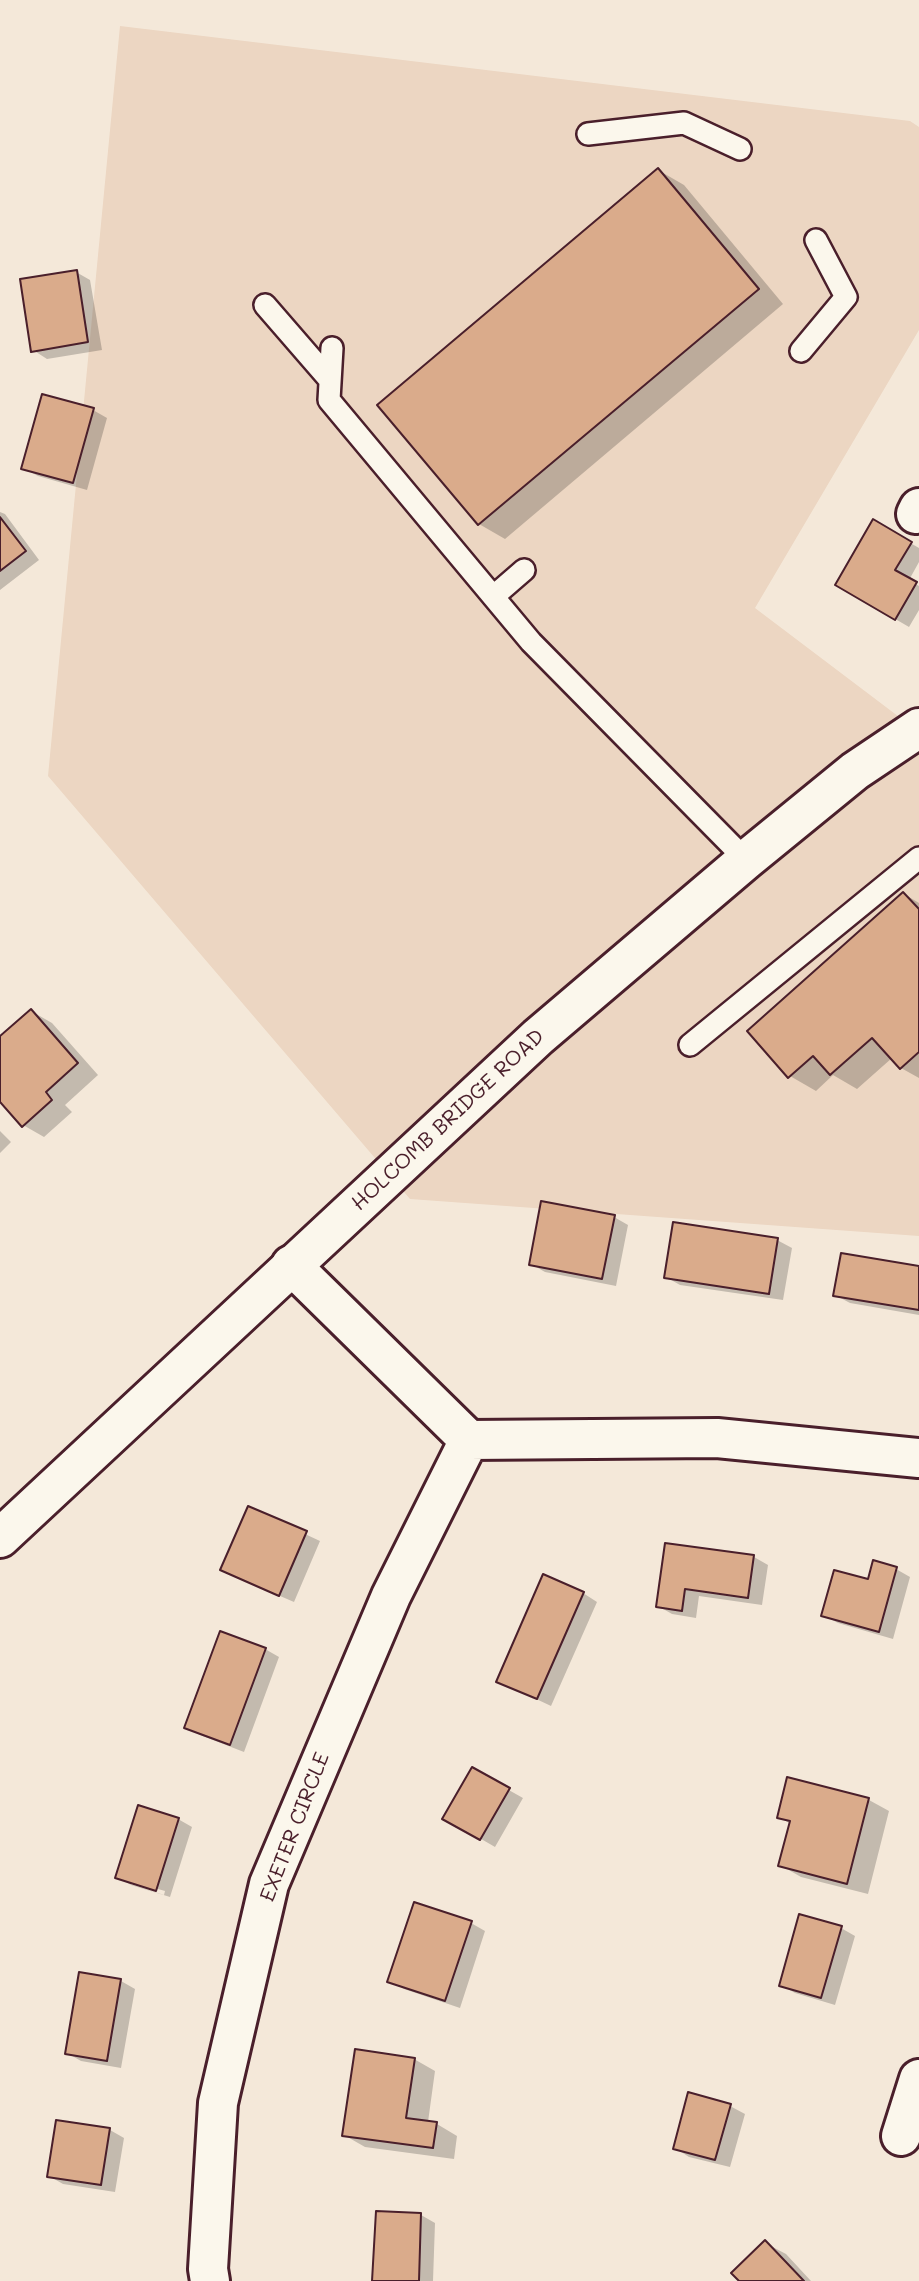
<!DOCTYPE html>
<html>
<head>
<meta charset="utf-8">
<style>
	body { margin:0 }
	canvas { display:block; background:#f4e8d9 }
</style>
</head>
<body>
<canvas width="919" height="2281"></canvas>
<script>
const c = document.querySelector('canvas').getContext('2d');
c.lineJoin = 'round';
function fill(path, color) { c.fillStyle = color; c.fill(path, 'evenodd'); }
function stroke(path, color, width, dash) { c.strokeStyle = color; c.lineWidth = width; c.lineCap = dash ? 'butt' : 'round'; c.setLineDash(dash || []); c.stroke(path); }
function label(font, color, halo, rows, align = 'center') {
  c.font = font + ' Mali,sans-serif'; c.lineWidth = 7; c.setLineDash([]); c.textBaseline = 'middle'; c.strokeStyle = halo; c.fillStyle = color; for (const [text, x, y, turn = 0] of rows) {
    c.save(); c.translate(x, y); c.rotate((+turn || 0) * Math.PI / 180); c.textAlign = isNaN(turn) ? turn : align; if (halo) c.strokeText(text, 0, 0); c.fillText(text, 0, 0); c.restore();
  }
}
fill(new Path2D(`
	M120,26l790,95 9,6v203l-164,278 164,124v504l-509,-37 -362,-423z`), '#ecd6c2');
fill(new Path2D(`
	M658,170l26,15 99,119 -278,235 -26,-15 -99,-119z
	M76,272l14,8 12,70 -55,9 -14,-9z
	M93,410l14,8 -20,72 -49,-14 -15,-8z
	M0,512l5,2 34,46 -39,30z
	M874,522l45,26v14l-10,18 10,6v24l-10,17 -72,-42z
	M904,894l15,9v175l-18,-10 -9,-10 -35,31 -24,-14 -17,16 -26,-15z
	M31,1011l21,12 46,52 -33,30 7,7 -28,25 -21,-12 -23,-25v-61z
	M0,1131l11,11 -11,11z
	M614,1217l14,8 -12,61 -71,-14 -14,-8z
	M777,1240l15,8 -9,52 -103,-15 -14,-8z
	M919,1268v47l-69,-12 -15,-8z
	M249,1508l71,33 -26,61 -58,-25z
	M667,1545l87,12 14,8 -6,40 -63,-9 -3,22 -24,-4 -14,-8z
	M896,1569l14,8 -17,62 -55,-16 -15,-8z
	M583,1593l14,9 -46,104 -53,-25z
	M265,1649l14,8 -35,95 -44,-17 -14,-8z
	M473,1770l50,28 -28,49 -50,-29z
	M789,1779l80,21 20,11 -21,83 -67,-17 -21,-12 11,-41 -12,-7z
	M178,1819l14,8 -22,70 -39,-12 -14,-8zM130,1881l35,10 -1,4 -34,-11z
	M471,1923l14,8 -25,77 -56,-19 -14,-8z
	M841,1928l14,8 -20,69 -40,-12 -14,-8z
	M81,1974l40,7 14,8 -14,79 -40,-7 -14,-8z
	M414,2059l21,12 -7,51 9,2 20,12 -3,23 -89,-12 -21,-12z
	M730,2106l15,8 -15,53 -41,-10 -14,-9z
	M57,2122l53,8 14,8 -9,54 -52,-8 -14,-8z
	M377,2213l44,2 14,8 -2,58h-59z
	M765,2243l21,11 25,27h-70z`), '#0003');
const building = new Path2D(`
	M658,168l101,121 -281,236 -101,-120z
	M77,270l11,72 -57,10 -11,-73z
	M42,394l52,14 -21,75 -52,-14z
	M0,517l26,34 -26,20z
	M873,519l39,23 -17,28 22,12 -22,38 -60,-35z
	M903,892l16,17v143l-19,17 -28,-31 -42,37 -17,-19 -25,22 -41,-47z
	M31,1009l47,54 -32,29 6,8 -30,27 -22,-25v-66z
	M541,1201l74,14 -13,64 -73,-14z
	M673,1222l105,16 -9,56 -105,-16z
	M841,1253l78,13v44l-86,-14z
	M248,1506l59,25 -28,65 -59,-26z
	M665,1543l89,12 -6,43 -63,-9 -3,22 -26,-4z
	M873,1560l24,7 -18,65 -58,-16 13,-46 34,9z
	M543,1574l41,18 -47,107 -41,-17z
	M220,1631l46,17 -36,97 -46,-17z
	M472,1767l38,21 -30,52 -38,-21z
	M787,1777l82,21 -22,86 -69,-18 12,-45 -13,-3z
	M138,1805l41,13 -23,73 -41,-13z
	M414,1902l58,19 -27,80 -58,-19z
	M799,1914l43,12 -21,72 -42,-12z
	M79,1972l42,7 -14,82 -42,-7z
	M355,2049l60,9 -9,60 31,4 -4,26 -91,-12z
	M688,2092l43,12 -16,56 -42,-11z
	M56,2120l54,8 -9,57 -54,-8z
	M376,2211l45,2 -2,68h-47z
	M765,2240l39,41h-65l-8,-8z`);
fill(building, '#daab8b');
stroke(building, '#4a1f2b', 2);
const service = new Path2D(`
	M588,134l96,-11 56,26
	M265,305l65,75
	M332,348l-3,52 202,242 215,218
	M801,351l45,-54 -30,-57
	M494,596l30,-26
	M690,1045l229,-187`);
const minor = new Path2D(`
	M916,514l3,-6
	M291,1265l178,175 248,-2 202,20
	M901,2136l18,-57
	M210,2281l-2,-12 10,-166 51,-219 122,-288 78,-156`);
const tertiary = new Path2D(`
	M0,1538l538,-501 208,-177 109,-89 64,-43`);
stroke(service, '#4a1f2b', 26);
stroke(minor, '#4a1f2b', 44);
stroke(tertiary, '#4a1f2b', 44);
stroke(service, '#fbf7ec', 21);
stroke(minor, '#fbf7ec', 38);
stroke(tertiary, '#fbf7ec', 38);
label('21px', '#4a1f2b', '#fbf7ec', [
	["HOLCOMB BRIDGE ROAD",448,1120,-43],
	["EXETER CIRCLE",295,1827,-69]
]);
</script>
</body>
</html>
